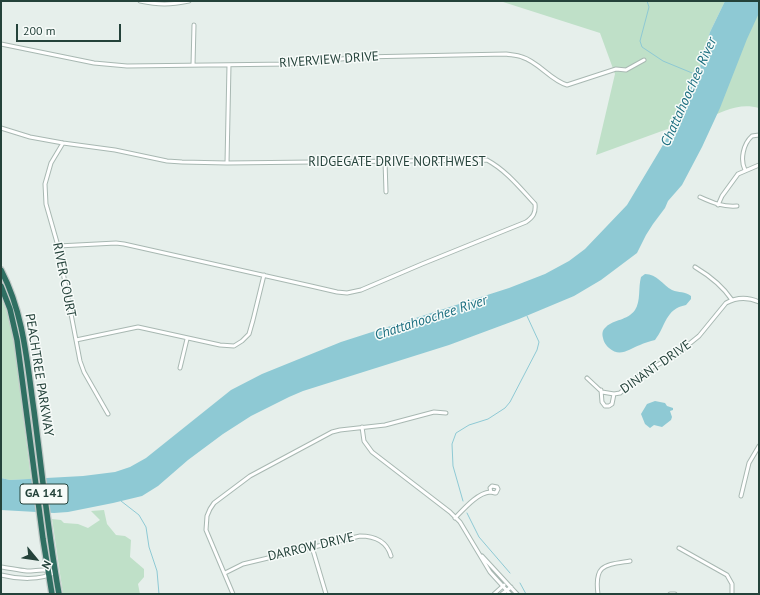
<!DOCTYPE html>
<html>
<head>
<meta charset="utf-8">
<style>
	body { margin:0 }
	#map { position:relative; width:760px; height:595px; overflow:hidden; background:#e6efeb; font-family:"PT Sans",sans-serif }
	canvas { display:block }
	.frame { position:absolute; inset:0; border:2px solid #24423a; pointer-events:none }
	.north { position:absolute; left:16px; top:539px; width:40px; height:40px; -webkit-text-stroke:3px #f7fbf9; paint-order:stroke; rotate:119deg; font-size:11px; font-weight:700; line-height:16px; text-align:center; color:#24423a }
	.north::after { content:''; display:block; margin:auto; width:14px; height:18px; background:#24423a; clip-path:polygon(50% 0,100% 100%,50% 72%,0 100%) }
	.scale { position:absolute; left:16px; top:24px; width:105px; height:18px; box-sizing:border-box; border:2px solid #24423a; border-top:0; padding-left:5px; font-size:12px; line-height:14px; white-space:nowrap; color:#24423a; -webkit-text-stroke:3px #f7fbf9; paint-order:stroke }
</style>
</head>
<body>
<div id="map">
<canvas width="760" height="595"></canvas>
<div class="frame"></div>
<div class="north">N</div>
<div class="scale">200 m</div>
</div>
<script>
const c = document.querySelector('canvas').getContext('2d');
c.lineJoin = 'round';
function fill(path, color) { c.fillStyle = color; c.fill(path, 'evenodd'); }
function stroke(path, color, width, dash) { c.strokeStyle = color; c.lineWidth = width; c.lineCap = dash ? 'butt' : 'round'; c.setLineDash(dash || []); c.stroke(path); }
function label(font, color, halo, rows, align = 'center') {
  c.font = font + ' "PT Sans",sans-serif'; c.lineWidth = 3; c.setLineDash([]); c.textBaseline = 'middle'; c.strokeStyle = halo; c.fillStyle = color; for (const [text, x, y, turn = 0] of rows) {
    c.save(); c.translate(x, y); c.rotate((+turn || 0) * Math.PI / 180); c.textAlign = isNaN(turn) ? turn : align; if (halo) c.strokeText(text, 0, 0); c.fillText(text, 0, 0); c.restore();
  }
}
fill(new Path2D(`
	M500,1h225l-15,31 -10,35 -27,60 -77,28 19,-81 -15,-41z
	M759,1v107c-20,-6 -36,4 -54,11z
	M1,296l11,30 19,153 -21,1 -9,-2z
	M104,510l3,14 9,11 9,1 6,4 -1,17 14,12v8l-6,7 2,10h-77l-11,-75 9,1 3,3 14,1 10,4 12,-8 -9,-9z`), '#bfe0c8');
fill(new Path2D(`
	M725,1h34v12l-12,26 -27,69 -18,39 -20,38 -14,16 -3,7 -12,16 -7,11 -9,18 -36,27 -27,16 -55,23 -70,26 -146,46 -14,6 -38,19 -28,18 -35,26 -30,26 -16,10 -29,7 -45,9 -14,1 -53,-3v-32l9,2 73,-4 32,-4 15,-5 16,-9 85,-68 31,-16 79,-32 168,-54 36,-14 24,-13 16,-12 42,-44 33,-55 13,-23 27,-60 10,-35z
	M645,274c12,0 18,11 27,16 7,3 13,1 19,6v3l-5,6c-21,4 -20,21 -31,35 -5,1 -11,3 -15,5 -11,4 -20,13 -31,3 -3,-3 -5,-5 -6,-10 -1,-4 -1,-8 3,-11 8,-8 21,-6 29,-17 6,-9 3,-22 6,-33z
	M655,401l10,2 2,3 6,2v2l-3,1 2,6 -1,3 -9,7 -8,-2 -4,3 -5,-4 -4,-10 6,-10z`), '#8ec9d4');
stroke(new Path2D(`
	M647,1l2,6 -9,34 2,6 21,14 34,14
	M121,501l18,14 7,12 3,20 8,24 2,23
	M463,501l-10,-35 -1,-22 4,-11 13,-8 19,-6 17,-11 5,-6 27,-52 2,-8 -12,-26
	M467,513l12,24 31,36
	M520,583l6,11`), '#8ec9d4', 1);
const street = new Path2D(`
	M140,1c19,4 30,4 49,0
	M1,44l93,19 33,3 162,-2 73,-7 144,-3c5,1 11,1 16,3 17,5 28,23 45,28l49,-16 10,1 18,-10
	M193,65l1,-40
	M1,128l29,9 33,6 52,7 52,11 15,1 45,1 260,-3c20,11 33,28 48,44 1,9 -2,13 -9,18l-104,42 -61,26 -14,3 -10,-1 -26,-6 -187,-42 -8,-1 -58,3
	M63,143l-12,20 -6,21 1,20 12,42 22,115 4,11 24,42
	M385,161l1,31
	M227,163l2,-98
	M745,170c-5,-10 -2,-26 7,-34l7,-1
	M700,197c13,6 23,10 37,9
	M718,205l4,-9 16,-22 21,-9
	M695,267c15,9 27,18 37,33
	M76,340l62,-13 82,18 14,1 8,-5 7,-7 4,-14 11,-45
	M180,368l7,-29
	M587,378l15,14 12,2 6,-1 25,-22 28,-14 26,-21 27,-33c11,-6 22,-6 33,-1
	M601,390l1,12 3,4h4l3,-2 2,-10
	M362,427l2,14 8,11 78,60 10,10 30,50 20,22
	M741,496l8,-33 10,-17
	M455,518c8,-8 22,-25 35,-26 2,0 4,1 6,1l2,-4 -1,-2 -5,-1 -2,2 1,4
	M312,547l14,47
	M679,548l48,27 5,9v10
	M482,556l35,38
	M1,567c8,1 17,3 26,4 10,0 19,-3 28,1
	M225,573l18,-9 117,-28c15,0 27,6 31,20
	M1,575c16,4 40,6 54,-3
	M233,594l-27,-64 1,-14 3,-7 4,-6 36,-27 82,-44 8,-2 45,-5 49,-13 12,1
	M494,594l10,-9
	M502,594l9,-7
	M598,594c-4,-30 7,-29 32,-33
	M670,594h5`);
const highway = new Path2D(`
	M1,270c23,44 26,93 33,141 8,61 14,122 25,183
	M1,286l9,23 7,31 26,199 9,55`);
stroke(street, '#a8b8b2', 5);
stroke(highway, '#c2cac8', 8);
stroke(street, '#fff', 3);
stroke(highway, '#2f6f62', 5.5);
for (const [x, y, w] of [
	[44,494,48]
]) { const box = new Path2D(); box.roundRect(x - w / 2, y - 10, w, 20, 3); c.fillStyle = '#f7fbf9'; c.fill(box); stroke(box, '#24423a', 1); }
label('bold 12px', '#24423a', null, [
	["GA 141",44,494]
]);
label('13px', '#24423a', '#f7fbf9', [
	["RIVERVIEW DRIVE",329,60,-4],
	["RIDGEGATE DRIVE NORTHWEST",397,162],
	["RIVER COURT",64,280,79],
	["DINANT DRIVE",656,367,-35],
	["PEACHTREE PARKWAY",39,375,81],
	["DARROW DRIVE",311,547,-13]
]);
label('italic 14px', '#1c6f80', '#f7fbf9', [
	["Chattahoochee River",689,92,-66],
	["Chattahoochee River",431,318,-18]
]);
</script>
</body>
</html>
